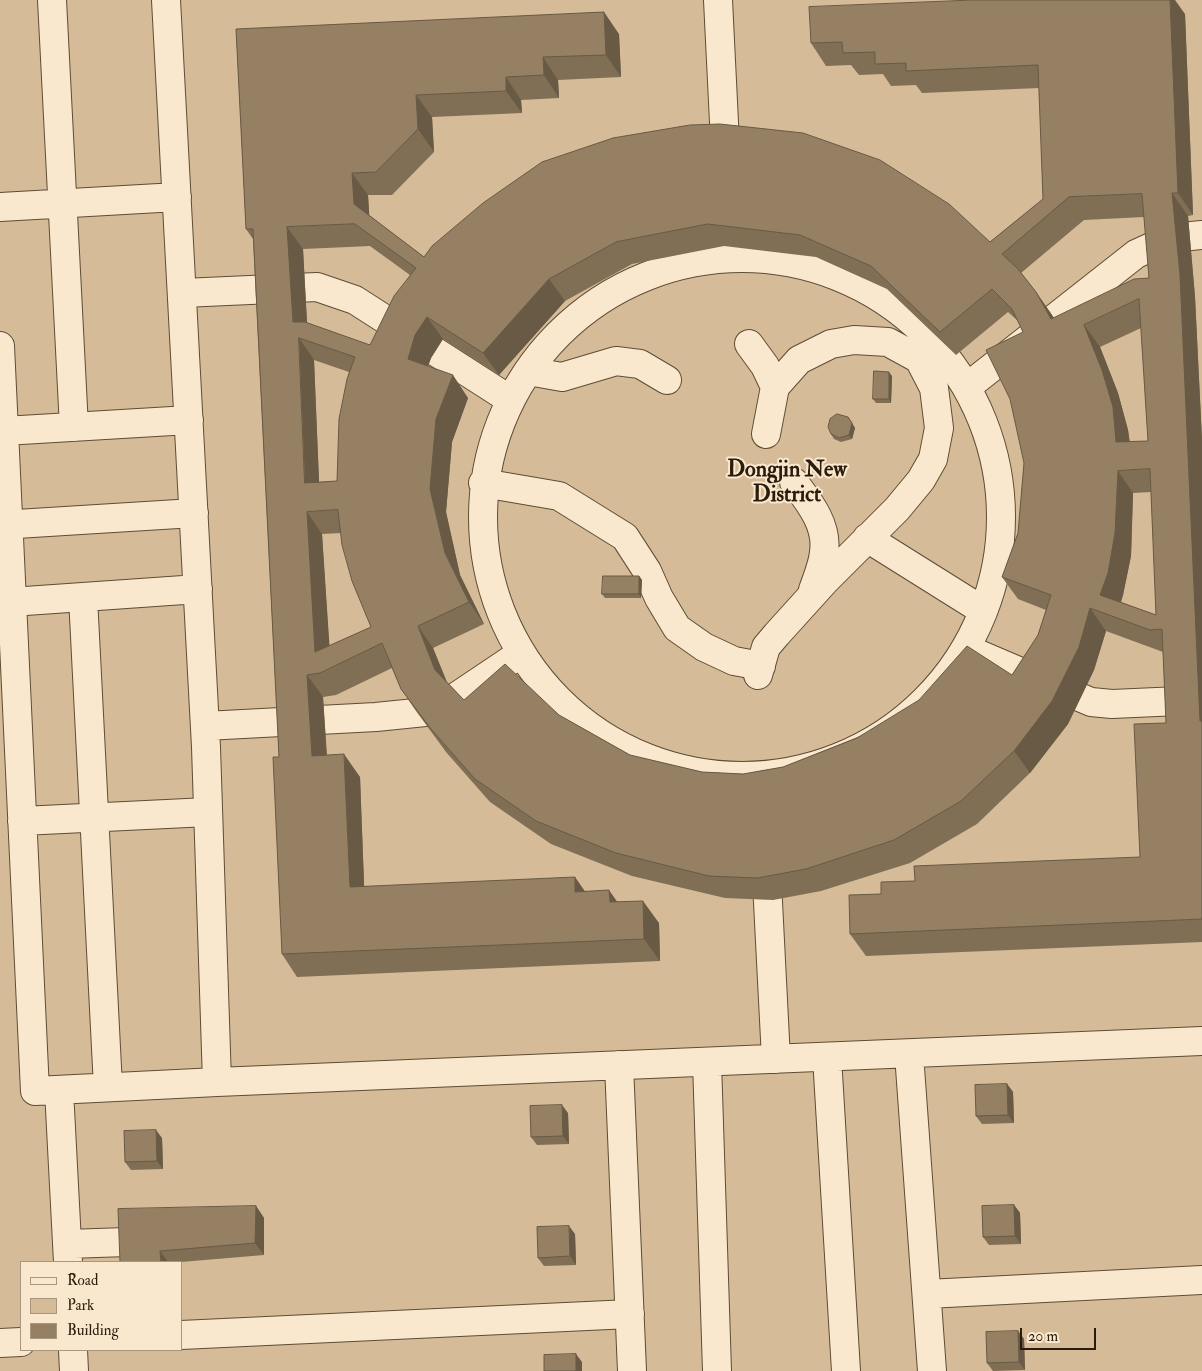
<!DOCTYPE html>
<html>
<head>
<meta charset="utf-8">
<style>
	body { margin:0 }
	#map { position:relative; width:1202px; height:1371px; overflow:hidden; background:#f8dcb4; font-family:"IM FELL Double Pica",serif }
	canvas { display:block }
	.legend { position:absolute; left:20px; top:1261px; width:162px; height:90px; box-sizing:border-box; background:#fae8ce; border:1px solid #a79680; margin:0; padding:6px 9px; list-style:none; font-size:15px; color:#2a1c0b }
	.legend li { display:flex; align-items:center; gap:10px; height:25px }
	.legend b { width:25px; border:1px solid #a79680 }
	.scale { position:absolute; left:1020px; top:1328px; width:76px; height:22px; box-sizing:border-box; border:2px solid #2a1c0b; border-top:0; padding-left:6px; font-size:15px; line-height:18px; white-space:nowrap; color:#2a1c0b; -webkit-text-stroke:4px #fae8ce; paint-order:stroke }
</style>
</head>
<body>
<div id="map">
<canvas width="1202" height="1371"></canvas>
<ul class="legend">
<li><b style="height:6px;background:#fae8ce"></b>Road</li>
<li><b style="height:14px;background:#d5bb97"></b>Park</li>
<li><b style="height:14px;background:#958063"></b>Building</li>
</ul>
<div class="scale">20 m</div>
</div>
<script>
const c = document.querySelector('canvas').getContext('2d');
c.lineJoin = 'round';
function fill(path, color) { c.fillStyle = color; c.fill(path, 'evenodd'); }
function stroke(path, color, width, dash) { c.strokeStyle = color; c.lineWidth = width; c.lineCap = dash ? 'butt' : 'round'; c.setLineDash(dash || []); c.stroke(path); }
function label(font, color, halo, rows, align = 'center') {
  c.font = font + ' "IM FELL Double Pica",serif'; c.lineWidth = 4; c.setLineDash([]); c.textBaseline = 'middle'; c.strokeStyle = halo; c.fillStyle = color; for (const [text, x, y, turn = 0] of rows) {
    c.save(); c.translate(x, y); c.rotate((+turn || 0) * Math.PI / 180); c.textAlign = isNaN(turn) ? turn : align; if (halo) c.strokeText(text, 0, 0); c.fillText(text, 0, 0); c.restore();
  }
}
fill(new Path2D(`
	M0,0h1202v1371h-1202zM21,1262h160v88h-160z`), '#d5bb97');
const minor = new Path2D(`
	M52,0l22,427
	M166,0l40,747 11,335 985,-41
	M718,0l8,163
	M0,207l177,-10
	M483 517a259 259 0 1 1 518 0a259 259 0 1 1-518 0Z
	M183,293l134,-6 38,13 154,99
	M749,344l16,22 10,21
	M0,346l35,745 182,-9
	M528,371l34,6 54,-16 24,3 27,16
	M967,387l169,-133 35,-16 31,-3
	M4,431l185,-11
	M794,482c15,20 34,43 30,70 -1,13 -7,26 -11,38
	M483,483l76,13 66,41 22,34 12,27 18,30 27,19 30,14 27,5
	M0,525l194,-12
	M867,538l115,72
	M11,602l72,-5
	M967,649l124,53 21,2 90,-4
	M758,675l8,-28 11,-13 48,-53 72,-72 24,-29 12,-21 6,-31 -5,-40 -15,-29 -31,-17 -34,-2 -23,4 -32,16 -24,27 -9,47
	M205,726l171,-9 59,-6 85,-57
	M22,821l186,-9
	M766,863l10,196
	M909,1054l23,317
	M827,1057l19,314
	M707,1062l10,309
	M619,1065l13,306
	M108,1087l-25,-490 115,-8
	M59,1090l9,172
	M67,1244l60,-2
	M927,1294l275,-14
	M181,1335l449,-21
	M0,1343l21,-1
	M73,1350l1,21`);
stroke(minor, '#5e4c35', 30);
stroke(minor, '#fae8ce', 28);
fill(new Path2D(`
	M1185,14l8,201 -5,1 7,81 7,143v502l-336,14 -16,-22 31,-40 34,-13 225,-24 26,-134 -3,-71 -57,-21 -12,39 -26,54 -38,49 -53,51 -67,39 -89,28 -48,9 -48,-2 -93,-22 -81,-32 -61,-42 -44,-50 -30,-41 -15,-22 -9,-21 -56,27 -13,2 4,58 33,22 4,109 221,5 32,11 42,21 1,38 -363,16 -15,-23 -3,-197 -26,-518 -7,-10 -10,-200 383,5 2,43 -63,3 1,18 -38,2 1,13 -90,4 2,35 -42,43h-24l1,20 55,42 59,-54 507,39 53,-43 -4,-111 -117,5 -6,-8 -25,1 -8,-12 -24,1 -8,-10 -25,1 -15,-23zM1144,217l5,61 -95,40 -18,-26 -15,-19 63,-53zM370,246l40,29 -40,70 -63,-22 -4,-74zM724,246l92,11 71,32 69,66 52,-43 10,9 5,11 1,131 -6,70 -16,44 16,22 28,11 -8,25 -26,40 -229,92 -40,7 -41,-2 -72,-17 -71,-40 -95,-15 -17,-18 -14,-34 51,-24 -24,-49 -14,-63 6,-70 16,-44 -40,-32 3,-8 12,-19 56,36 66,-74 67,-37zM1141,328l7,113 -18,1 -2,-12 -10,-37 -18,-46zM314,360l35,12 -12,109 -18,1zM1151,492l5,123 -35,-13 2,-7 8,-39 2,-63zM341,533l30,94 -42,19 -7,-112z
	M892,376l-1,27h-15l-3,-4z
	M848,417l7,11 -3,11 -11,3 -7,-3 -3,-5z
	M639,576l3,4 -1,18h-36l-3,-4z
	M1007,1084l6,8 1,31 -32,1 -6,-8z
	M568,1113l1,31 -32,1 -6,-8z
	M162,1138l1,31 -32,1 -6,-8z
	M1014,1205l6,8 1,31 -32,1 -6,-8z
	M256,1206l8,12v37l-83,7h-61z
	M575,1234l1,31 -32,1 -6,-8z
	M1018,1331l6,8 1,31 -32,1 -6,-8z`), '#806e55');
fill(new Path2D(`
	M1170,0h5l10,14 8,201 -15,-22z
	M604,12l15,22 2,43 -15,-22z
	M543,57l15,23 1,18 -15,-23z
	M506,77l15,23 1,13 -16,-22z
	M416,95l16,22 2,35 -16,-23z
	M352,173l16,22 2,31 -16,-22z
	M1172,193l16,23 7,81 7,143v284l-2,-3z
	M287,227l16,22 5,92 -15,-19z
	M549,279l16,22 -66,74 -16,-22z
	M1036,292l16,23 15,26 -16,-22z
	M427,317l16,22 -12,19 -8,23 -15,-22 7,-24z
	M1084,325l16,22 18,46 10,37 4,35 -16,-23z
	M299,338l15,22 6,145 -15,-22z
	M889,372l3,4 -1,27 -2,-4z
	M453,375l15,23 -16,44 -6,70 14,63 24,49 -15,-22 -24,-49 -15,-64 6,-70z
	M852,423l3,5 -3,11 -3,-4z
	M1118,471l15,22 -2,63 -8,39 -7,22 -16,-22z
	M307,512l15,22 9,134 -16,-16z
	M639,576l3,4 -1,18 -2,-4z
	M1090,608l16,23 -12,39 -26,54 -38,49 -16,-22z
	M418,626l15,22 18,45 -16,-23z
	M307,675l16,22 5,81 -16,-22z
	M344,754l16,23 5,132 -15,-22z
	M575,877l16,23 -16,-8z
	M609,890l16,23 -15,-11z
	M643,901l16,22 1,38 -16,-22z
	M1007,1084l6,8 1,31 -6,-8z
	M562,1105l6,8 1,31 -6,-8z
	M156,1130l6,8 1,31 -6,-8z
	M1014,1205l6,8 1,31 -6,-8z
	M256,1206l8,12v37l-9,-12z
	M569,1226l6,8 1,31 -6,-9z
	M160,1251l8,11h-7z
	M1018,1331l6,8 1,31 -6,-8z
	M576,1354l6,8v9h-6z`), '#685a45');
const building = new Path2D(`
	M973,0h197l8,193h-6l8,82 20,446h2v198l-352,15 -1,-39 32,-1v-12l34,-1 -1,-15 226,-9 -6,-133 32,-1 -4,-94 -12,1 -60,-22 -11,39 -27,54 -38,50 -53,50 -67,39 -88,29 -49,9 -48,-2 -93,-23 -80,-32 -61,-42 -44,-50 -30,-40 -19,-46 -62,30 -13,2 5,81 32,-2 6,133 225,-10v15l34,-2 1,12 33,-1 1,38 -362,15 -9,-197h6l-26,-528h-7l-10,-200 368,-17 2,43 -63,2 1,18 -38,2v14l-90,4 2,34 -42,43 -24,1 2,31 70,53 8,-11 51,-43 59,-41 71,-24 77,-13 30,-1 83,9 77,27 69,44 41,38 53,-43 -5,-134 -132,6v-8l-31,1v-12l-32,1 -1,-11 -31,1 -2,-36zM1142,194l7,84 -15,1 -83,40 -15,-27 -18,-23 -16,-15 67,-57zM355,224l61,44 -22,28 -24,49 -65,-23h-12l-6,-95zM708,224l92,11 71,31 69,66 52,-43 20,20 11,23 -37,18 24,49 14,64 -6,70 -16,44 49,18 -13,40 -26,40 -45,-29 -48,54 -62,38 -74,29 -40,7 -41,-2 -72,-17 -71,-40 -54,-51 -41,36 -29,-30 -17,-44 51,-24 -24,-49 -15,-64 6,-70 17,-44 -45,-16 7,-24 12,-18 56,36 66,-74 67,-37zM1139,299l9,142 -32,1 -3,-35 -11,-37 -18,-45zM299,338l56,19 -8,22 -8,40 -2,62 -32,2zM1150,469l6,146 -56,-20 8,-22 7,-40 3,-62zM338,510l4,35 10,36 19,46 -56,25 -8,-140z
	M874,371l15,1v27h-16z
	M837,414l11,3 4,6 -3,12 -10,3 -8,-4 -3,-7 2,-8z
	M603,576h36v18h-37z
	M1007,1084l1,31 -32,1 -1,-31z
	M562,1105l1,31 -32,1 -1,-31z
	M156,1130l1,31 -32,1 -1,-31z
	M1014,1205l1,31 -32,1 -1,-31z
	M256,1206l-1,37 -95,8 1,11h-41l-2,-53z
	M569,1226l1,30 -32,2 -1,-31z
	M1018,1331l1,31 -32,1 -1,-31z
	M576,1354v17h-32v-16z`);
fill(building, '#958063');
stroke(building, '#685a45', 1);
label('bold 22px', '#2a1c0b', '#fae8ce', [
	["Dongjin New",787,471],
	["District",787,496]
]);
</script>
</body>
</html>
